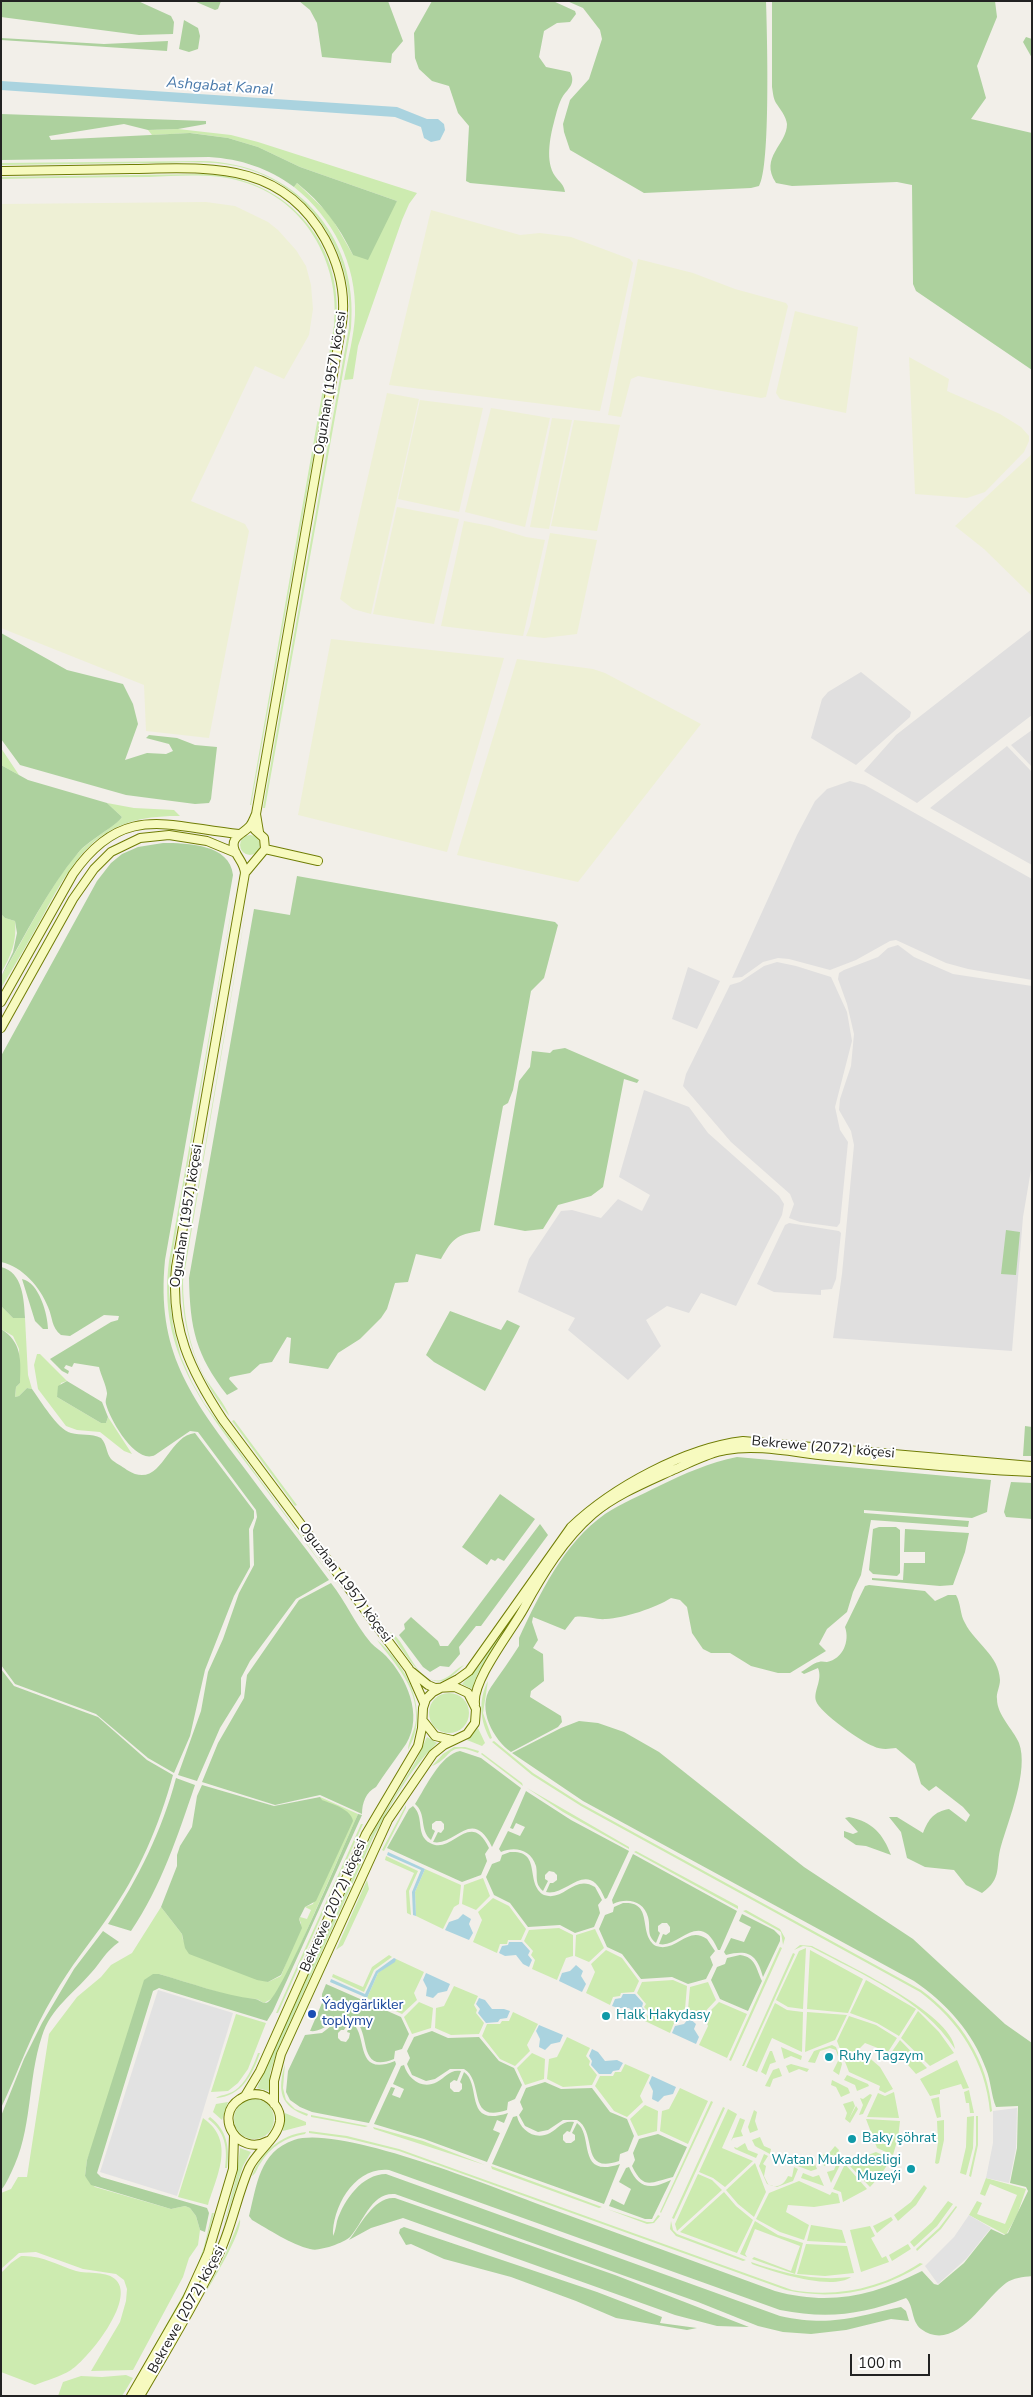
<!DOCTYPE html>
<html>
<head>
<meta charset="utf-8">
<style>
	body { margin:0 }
	#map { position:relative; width:1033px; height:2397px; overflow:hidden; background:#f2efe9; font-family:"Nunito Sans",sans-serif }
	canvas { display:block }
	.frame { position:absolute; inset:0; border:2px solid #222; pointer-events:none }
	.scale { position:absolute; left:850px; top:2354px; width:80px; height:22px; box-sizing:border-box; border:2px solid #222; border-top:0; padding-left:6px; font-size:15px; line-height:18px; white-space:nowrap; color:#222; -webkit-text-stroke:4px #fff; paint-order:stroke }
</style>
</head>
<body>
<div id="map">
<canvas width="1033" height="2397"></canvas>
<div class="frame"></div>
<div class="scale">100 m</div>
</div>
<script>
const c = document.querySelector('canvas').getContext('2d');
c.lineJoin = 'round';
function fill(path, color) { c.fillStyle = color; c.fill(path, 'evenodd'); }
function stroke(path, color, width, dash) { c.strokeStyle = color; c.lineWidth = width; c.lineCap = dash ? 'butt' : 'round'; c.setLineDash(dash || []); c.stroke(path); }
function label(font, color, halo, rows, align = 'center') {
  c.font = font + ' "Nunito Sans",sans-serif'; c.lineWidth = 4; c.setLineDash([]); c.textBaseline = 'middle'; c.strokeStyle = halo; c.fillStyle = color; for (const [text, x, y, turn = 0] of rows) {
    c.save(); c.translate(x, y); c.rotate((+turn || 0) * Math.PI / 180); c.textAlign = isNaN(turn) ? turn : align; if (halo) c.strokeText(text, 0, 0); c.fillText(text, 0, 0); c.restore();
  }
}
fill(new Path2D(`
	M1032,629v86l-115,88 -53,-32 32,-36z
	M861,672l50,40 -1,5 -54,48 -45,-27 11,-39 6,-7z
	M1032,730v37l-21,-22z
	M1007,746l25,26v93l-102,-57z
	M850,781l15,4 167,94v101l-64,-11 -22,-6 -50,-23 -6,1 -34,19 -26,10 -41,-11 -11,-1 -15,4 -21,15 -10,1 65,-143 18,-34 12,-12z
	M898,945l16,12 39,17 79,12v178l-9,53 -11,134 -179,-13 9,-64 12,-129 -3,-14 -12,-21 1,-11 11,-33 3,-32 -7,-30 -9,-25 1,-6 5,-3 34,-13 10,-9z
	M777,962l19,4 35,11 16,35 5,29 -17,66 5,23 8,12 -8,81 -3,4 -37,-5 -11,-4 5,-14 -4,-10 -59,-52 -48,-56 3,-12 44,-89 10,-3 24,-16z
	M688,967l32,14 -23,48 -25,-10z
	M644,1090l45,17 19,26 71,63 5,8 -2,11 -46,91 -35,-13 -12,20 -22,-7 -21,14 15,26 -33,34 -60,-50 7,-12 -57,-26 11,-33 32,-48 11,-1 29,8 17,-19 24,12 8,-16 -31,-18z
	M789,1223l50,8 2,2 -5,46 -4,10 -11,1v5l-47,-3 -17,-8 28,-59z`), '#e0dfdf');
fill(new Path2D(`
	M206,202l29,4 33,16 10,8 18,20 10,16 5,19 2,24 -4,26 -25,44 -29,-13 -64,135 54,23 4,7 -40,207 -63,-7 -2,-46 -143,-57v-424z
	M431,210l89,25 20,-2 31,4 59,22 3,4 -33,148 -211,-26z
	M638,259l55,14 42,16 51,14 2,3 -22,91 -5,1 -123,-22 -7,3 -10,38 -13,-2z
	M795,311l63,16 -12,86 -66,-14 -4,-6z
	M909,357l40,22 -2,12 53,23 21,13 8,9v5l-5,11 -39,40 -18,6 -52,-4z
	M387,393l32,6 -48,215 -18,-5 -13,-10z
	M420,400l63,8 -24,104 -61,-13z
	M491,408l59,10 -25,109 -60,-15z
	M552,418l20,2 -23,109 -19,-2z
	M574,420l46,5 -23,106 -46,-5z
	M1032,454v141h-1l-47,-46 -29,-23z
	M397,507l62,12 -25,105 -61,-10z
	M464,521l26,5 36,11 19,3 -22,96 -82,-10z
	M550,533l47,7 -20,94 -33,4 -18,-2 4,-10z
	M331,639l173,19 -57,194 -149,-37z
	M517,659l76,10 12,4 96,51 -123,158 -121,-27z`), '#eef0d5');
fill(new Path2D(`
	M178,129l53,6 27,7 159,51 -8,11 -7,16 -44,126 -5,33 -9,1c4,-22 10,-44 11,-65 2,-51 -22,-97 -61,-128l3,-4 33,32 23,40 44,-54 -97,-34 -42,-20 -30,-9 -37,-5 -39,2 -4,-5z
	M201,161c92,1 159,74 150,167l-86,480h-2l86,-481c7,-73 -39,-145 -113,-161 -28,-6 -58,-3 -87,-3 -49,1 -99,1 -148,2v-2z
	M202,174c87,2 147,74 133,160l-84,471h-1l84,-479c7,-64 -30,-128 -94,-145 -29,-8 -61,-5 -91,-4 -49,0 -99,1 -148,2v-2z
	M1,748l18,27 -18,-10z
	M107,803l27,5 40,2 6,6c-77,-1 -101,33 -135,96 -14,26 -29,51 -44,76v-11c25,-41 46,-88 77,-124 9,-11 40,-29 44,-36z
	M240 845a10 10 0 1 1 20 0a10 10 0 1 1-20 0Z
	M236,884l-65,378 -2,30 4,34 8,31 11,25 12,21 138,189c-29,-39 -58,-78 -86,-116 -51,-69 -99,-123 -87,-215z
	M250,886l-67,395c0,32 6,65 20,93 5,10 26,35 26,42 -31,-41 -48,-84 -47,-136z
	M1,914l4,4 10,3c2,21 -4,35 -14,52z
	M1,1306l12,12h12l3,57 4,14 -5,-1 -8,8 -4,1 1,-10 4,-4 -1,-34 -6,-13 -12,-7z
	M37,1354h3l27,27 -6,2 -4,14 44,26h5l2,-6 24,37 -8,-3 -24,-19 -23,-2 -11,-4 -28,-37 -4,-24z
	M234,1420l63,85 -2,1 -63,-85z
	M507,1622l2,2 -32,51 -5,14 -10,-5 18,-19z
	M390,1632c16,7 26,54 51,48 10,-3 15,-12 23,-15 -6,6 -14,14 -22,16 -20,5 -42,-35 -52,-49z
	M377,1640c30,26 54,71 31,110 0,-8 7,-20 8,-30 2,-33 -21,-56 -39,-80z
	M488,1681l-5,32 9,25 -2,1c-10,-18 -12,-39 -2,-58z
	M429 1713a20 20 0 1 1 40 0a20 20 0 1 1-40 0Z
	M478,1728l7,15 -3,3 -15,-6z
	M427,1737l10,6c-28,27 -47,63 -65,97l-95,211 -7,22 -1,18 -12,-3 116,-256 43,-71z
	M494,1741l39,32 49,31 339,186c40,29 67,71 71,121l-2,1c-4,-50 -32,-92 -70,-120l-339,-186 -49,-31 -40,-33z
	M454,1747h11l14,4 -1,2c-32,-13 -25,5 -46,13l11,-12z
	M482,1753l40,30 1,3 -42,-32z
	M527,1788l102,59v2l-66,-37z
	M320,1797l38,17 -70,159 -15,25 -9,5 -7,-4 -20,-1 -78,-24 -72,186 -2,16 10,11 76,22 14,-3 5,2 6,8 4,14 -2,15 -9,13 -6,19 -50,93 -42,1 29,-49 6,-21 1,-12 -3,-9 -8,-6 -33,-5 -47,-17 -17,1 -18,16v-76l10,-4 7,-12h9l22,-143 28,-37 24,-20 10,-12 21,-12 29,-46 21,27 1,6 85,42 13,-6 20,-53 -2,-4 1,-2 7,2 4,-9 -6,-3 8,-3 34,-92 -26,-12z
	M406,1805v3l-22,43 -2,-1z
	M361,1824h2l-85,189h-2z
	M636,1851l102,55v3l-104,-57z
	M386,1856l32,15 -9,20 2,24 -4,-2 -1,-22 8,-18 -29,-13z
	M425,1869l36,16 -2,19 -5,3 -11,22 -27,-13 -1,-24z
	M483,1878l7,18 -14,14 -14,-6 2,-19z
	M367,1880l2,9 -26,56 -7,5z
	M493,1898l16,8 17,23 -5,11h-13l-1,4h-7l-3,9 -24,-11 9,-22 -4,-8z
	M746,1910l34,19 5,9 -2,7 -2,-13 -38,-21z
	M559,1928l14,7v21l-7,2 -9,22 -25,-11 3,-9 -4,-5 2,-4 -9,-10 5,-11z
	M595,1929l9,19 -15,14 -14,-6 1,-21z
	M800,1945l12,1c31,17 140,67 143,103 -33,-51 -93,-74 -144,-102l-8,-1 -9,4z
	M780,1947l2,1 -51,113 -2,-1z
	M806,1948l-3,61 -15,-2 -12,-7 23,-49z
	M606,1950l16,8 17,23 -5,11 -13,1 -1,3 -7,1 -3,8 -24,-12 9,-21 -4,-8z
	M810,1950l53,29 -15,34 -41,-4z
	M793,1953l2,1 -51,112h-2z
	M389,1955l3,2 -18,13 -10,22 -32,-15 1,-3 30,13 9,-20z
	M396,1959l28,13 -10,21 3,7 -15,14 -35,-16 11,-25z
	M673,1980l14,6 -2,23 -6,2 -9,22 -25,-12 4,-9 -5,-5 2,-3 -9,-11 5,-11z
	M866,1980l50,29 -17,27 -22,-13 -27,-10z
	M708,1982l8,18 -14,15 -14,-6 2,-22z
	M454,1986l24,10 -4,9 3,5 -1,3 8,10 -5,11 -28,1 -16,-7 1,-20 8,-2z
	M419,2002l14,6 -2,20 -19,6 -8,-17z
	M719,2002l28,12 -20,44 -28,-13 9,-19 -4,-9z
	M775,2003l12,7 16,2 -1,40 -30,-14 -15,34 -11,-5z
	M918,2011l21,21 15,21 -24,13 -29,-28z
	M513,2012l25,12 -11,21 3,6 -15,15 -15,-7 -18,-23 5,-12h13l2,-3h7z
	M807,2012l40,3 -12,25 -30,12z
	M236,2014l30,9 -18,46 -10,14 -10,8 -17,1z
	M849,2016l27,9 21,13 -9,14 -23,-9 -6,6 21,18 13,22 -8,4 -6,-3 1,-4 -31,-14 -12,-31z
	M567,2037l23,11 -4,8 4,5 -1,4 8,10 -5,10 -29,2 -16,-8 2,-20 8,-2z
	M900,2040l27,28 -11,6 -8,-9 -17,-12z
	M832,2045l4,2 6,17 -3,11 -6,-4 6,-12 -3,-9 -6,-2 -10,3 -5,12 -7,-1 6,-11z
	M781,2047l21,9 -1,4 -10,-4 -7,3z
	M770,2051h2l4,11 -6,2 -4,11 -5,-3z
	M258,2053h2c-8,22 -18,43 -44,45 3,-3 12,-3 18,-7 12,-8 19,-24 24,-38z
	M532,2053l13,6 -1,20 -19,6 -8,-17z
	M957,2060l12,28 -6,1 -2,-5 -21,6v4l-10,2 -10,-17z
	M285,2064l-2,24 3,12 9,9 13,5 -1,2c-27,-10 -30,-25 -22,-52z
	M625,2064l25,11 -10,21 3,6 -16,15 -13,-6 -19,-25 5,-10h13l2,-4h6z
	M791,2064l18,5 -2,3 -8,-3 -10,4 -3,-7z
	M779,2068l3,8 -9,3 -3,8 -5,-1 8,-16z
	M847,2075l21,9 1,2 -12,5 -2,-6 -11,-5z
	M832,2080l16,8 2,5 -9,4 -5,-10 -5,-2z
	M680,2088l28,13 -20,43 -28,-13 2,-20 7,-2z
	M969,2090l5,23h-4l-1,-10h-3l-2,-11z
	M894,2092l5,26 -32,-1 11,-24 7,3z
	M870,2094l2,1 -9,19 -4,1 4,-10 -3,-7 3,1z
	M939,2097l2,20 -4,1 -6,-19z
	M234 2119a20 20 0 1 1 40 0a20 20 0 1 1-40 0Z
	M711,2101l2,1 -52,111 -1,-1z
	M853,2101l2,5 -6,13 7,-13 2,3 -8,14 -5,-4 2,-6 -4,-9z
	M228,2102l-6,18 -9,-8 3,-8z
	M645,2105l13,6 -1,20 -19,5 -8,-17z
	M723,2107l2,1 -51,111 -2,-1z
	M728,2109l9,5 -15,34 31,13 -28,26 -12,-9 -14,-6z
	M754,2110l3,2 -2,9 3,9 -8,3 -2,-6z
	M285,2113l21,9v3l-23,6z
	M311,2115l57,11 -3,1 -48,-9 -6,-1z
	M974,2116l-1,32 -7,27 -6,-2 6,-26 1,-30z
	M976,2116h2v29l-7,32 -2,-1 7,-31z
	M210,2117c17,13 20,31 17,51h-2c3,-20 0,-37 -17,-49z
	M203,2118c33,23 14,57 5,87l-30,-8z
	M740,2118l5,2 -4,11 2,5 -10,2 -2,3z
	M866,2119l34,2 -2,17 -5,17 -16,-7z
	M944,2120v20l-5,23 -2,1 -2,-1 3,-21 -1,-21z
	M373,2127l50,14 62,24 -111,-36z
	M309,2131l38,5 52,13 393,141c45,8 90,-2 128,-27l3,1c-42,27 -88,37 -137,26l-387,-139 -53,-13 -37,-5z
	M306,2132l-1,2c-19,3 -35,13 -45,30 -3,4 -4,10 -8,12 9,-24 28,-41 54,-44z
	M760,2137l4,9 7,3 -1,5 -15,-8 -3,-6z
	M745,2143l3,7 10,4 -2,4 -21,-9 -1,-2 3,1z
	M835,2146l4,4 -5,13 -4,1 5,-14 -6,14 -5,2 -4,-10 10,-4z
	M240,2148l11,4 -8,14 -20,62 14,-54z
	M876,2152l15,7 -11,17 -10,11 -23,-24z
	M764,2154l4,2 -5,8 3,2 -2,10 4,8c9,5 16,1 20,-8l4,1 2,-10 4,2 -5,12 -16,6 -10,-3 -8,-18z
	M813,2159l4,10 -6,2 -16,-6 3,-4 5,2z
	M838,2160l3,3 -10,20 -4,-11 7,-2z
	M755,2163l11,29 -12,25 -16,-13 -12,-14z
	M845,2164l22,25 -24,13 -2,-10 -8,-3z
	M491,2166l111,41 -3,1 -107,-39z
	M803,2173l10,4 6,-2 5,11 -23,-8z
	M698,2174l14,6 10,10 -45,41 -2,-7z
	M986,2178l40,11 -9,26 -11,20 -37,-20 8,-14 5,2 -5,11 28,10 12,-29 -27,-11 -5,12 -5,-2z
	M799,2181l31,14 2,-3 6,2 2,9 -26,4 -26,-2 -2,7 23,13 -5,15 -24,-8 -24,-13 13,-26z
	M924,2185l3,3 -11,17 -18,16 -4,-6 17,-13z
	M724,2192l12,14 17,14 -16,33 -57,-21z
	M948,2201l5,3 -16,22 -23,21 -4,-5 22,-20z
	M956,2206l1,1 -16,22 -24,22 -1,-2 23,-21z
	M607,2209l40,13h6l5,-7 2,1 -6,7 -7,1z
	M212,2213h2l-14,52 -16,32 -58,99 67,-119 11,-30z
	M891,2217l2,3 -16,13 -4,-7z
	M240,2219c3,13 -30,66 -38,80l24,-46z
	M671,2221l2,9 4,4 69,26 -3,1 -67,-25 -6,-7z
	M755,2221l23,14 25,8 -8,31 -43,-15 2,-2 37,14 9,-25 -45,-17 -10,25 2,3 -7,-3z
	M811,2225l31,5 4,13 -39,-2z
	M870,2226l5,10 -4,2 11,20 4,-2 3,6 -28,10 -11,-42z
	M806,2244l41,2 7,27 -29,3 -28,-2z
	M908,2244l3,5 -19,12 -3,-6z
	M21,2256c21,-1 36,9 55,15 12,3 32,0 40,9 20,20 -28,79 -45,90 -11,7 -24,10 -36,15l-34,-13v-99l10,-10z
	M751,2262c34,12 64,19 100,15 -19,14 -78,-5 -99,-13z
	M126,2375l7,3 -11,18h-64l5,-14 18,-6 21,1z`), '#cdebb0');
fill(new Path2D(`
	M1,1h137l33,15 3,6 -1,12 -34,1 -138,-18z
	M194,1h27l-3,8 -3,1z
	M299,1h89l15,40 -11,13 -1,9 -69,-6 -5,-34 -7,-13z
	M432,1h121l22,10 1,3 -6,8 -13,1 -13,8 -5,26 7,10 24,5c6,11 -1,16 -7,24 -4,6 -7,18 -9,26 -4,15 -9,40 1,54 4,6 9,8 10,16l-95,-9 -4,-2 3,-55 -11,-13 -9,-27 -17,-5 -13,-12 -4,-11 -1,-25z
	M567,1h199c1,29 5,167 -7,185l-8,2 -107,5 -74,-43 -6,-18 -1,-8 7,-24 19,-21 13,-40 -2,-9 -17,-22z
	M772,1h223l2,16 -20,49 9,32 -15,21 61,14v237l-116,-79 -3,-7 -1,-99 -15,-3 -105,4 -16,-3c-17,-26 11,-38 11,-59 -1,-8 -7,-15 -11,-21 -3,-5 -3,-11 -4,-16z
	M184,20l14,8 2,8 -2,13 -9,3 -10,-3z
	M1026,37l6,2v19l-9,-16z
	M1,38l103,6 64,-3 -1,10 -166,-11z
	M1,114l205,7v3l-28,5 -30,1 -24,-6 -75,12 2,4 139,-7 38,5 30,9 42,20 97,34 -29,59 -15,-5c-14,-29 -31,-52 -56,-72l-3,4c-26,-19 -53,-28 -85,-30l-208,3z
	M1,633l66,37 56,14 10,20 5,20 -13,36 22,-7 19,1 7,-3 -4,-7 -23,-6 3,-3 28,3 18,7 22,2 -6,52 -2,4 -14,1 -69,-9 -106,-30 -19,-26z
	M1,765l27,15 79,23 15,14c-4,8 -35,24 -44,36 -31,37 -53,83 -77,124l12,-25 4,-19 -2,-12 -10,-3 -4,-4z
	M163,843c24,0 67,1 70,32l-68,385c-9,91 25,136 77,205 28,38 59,77 87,115l-33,19 -46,62 -9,17v16l-21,34 -23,53 -19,-6 23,-64 7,-39 15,-33 16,-46 15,-28 -1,-35 4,-13 -1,-7 -58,-78 -8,-1 -35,24c-19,10 -45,-35 -49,-51 -1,-4 1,-7 1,-11 -1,-9 -6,-17 -8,-26l-25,-4 -2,4 -6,-2 -2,3 5,3 -1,3 -6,-3 -12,-12 61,-37 7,-2 1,-4 -15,-1 -34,21 -9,-1c-10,-8 -8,-17 -13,-28 -8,-20 -25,-40 -47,-45v-206l96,-175 14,-18 11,-9 16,-7z
	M297,876l258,46 3,3 -14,53 -13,13 -18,99 -5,13 -5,3 -23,125c-24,4 -27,7 -39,28l-25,-5 -8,28 -13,1 -8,26 -6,9 -21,21 -22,14 -10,16 -39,-6 2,-25 -4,-1 -15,25 -12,2 -10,9 -20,4 -1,2 9,10 -11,6c-31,-40 -37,-66 -38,-117l65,-369 36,6z
	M565,1048l74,32 -2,3 -13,-4 -21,108 -12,9 -33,9 -15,24 -18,2 -31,-6 25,-144 11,-14 2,-16 18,2 3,-3z
	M1006,1230l14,2 -4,43 -15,-1z
	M1,1267c22,5 23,33 24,51h-12l-12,-12z
	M22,1279c17,3 26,36 26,50h-5l-8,-8z
	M450,1311l51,19 6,-10 13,6 -35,65 -51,-29 -8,-7z
	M1,1329c21,13 20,31 19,54l-4,4 -1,10 4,-1 8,-8 5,1c9,12 25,40 39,44 10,3 20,0 30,5 6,6 5,15 10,21 4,4 11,7 16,11 35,22 39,-34 68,-37l59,78v7l-5,11 1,38 -16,29 -29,74 -15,66 -16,37 -26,-15 -52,-44 -81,-30 -14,-19z
	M67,1381l35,21 6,15 -2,6h-5l-44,-26 1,-11z
	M1025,1426l7,1v29h-9z
	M737,1457l254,23 -4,32 -15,6 -108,-8v3l105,8 -1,6 -97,-7 -10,55 -8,17 -6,20 -20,17 -8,15 7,7 -36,22h-12l-27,-7 -21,-13h-19l-8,-4 -11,-16 -5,-26 -7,-7 -9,-2c-15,10 -47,20 -65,21 -11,1 -21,-4 -31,-2l-10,13 -32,-13 -1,5 6,18 -5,8 10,6 1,27 -13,10 -1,6 31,19 1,6 -4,5 -47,25c-17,-12 -35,-43 -20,-65 9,-13 19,-27 28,-41v-8c21,-45 45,-95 86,-124 17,-11 36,-19 54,-28 25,-12 51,-24 78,-29z
	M1011,1482l21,1v36l-26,-2 -2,-5z
	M500,1494l35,25 -31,42 -6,-3 -3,3 -4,-2 -4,6 -25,-18z
	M540,1524l8,11 -67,91h-5l-17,21 1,7 -11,13 -9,-1 -10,6 -7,-5 -24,-32 6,-6 -1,-5 7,-7 27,24 2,5h8z
	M879,1527h17l4,3v43l-3,3 -24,-2 -4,-4 4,-41z
	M905,1529l64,4 -4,19 -12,33 -13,1 -68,-6v-2l31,2 1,-17h21v-11h-21z
	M331,1583c15,19 24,41 40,60 5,5 10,8 15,13 20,21 38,59 20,88 -9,13 -21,29 -30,43 -10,5 -14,16 -14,27l-42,-19 -45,10 -73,-23 16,-39 26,-45 3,-23 52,-75z
	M869,1585l56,6 10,10 13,-6h8c5,8 4,20 9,28 10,20 34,32 35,57 0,7 -4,13 -3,19 0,16 16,30 22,44 10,27 -10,76 -18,103 -6,21 2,32 -19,47l-16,-8 -12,-15 -29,-3 -18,-9 -6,-26 -12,-15h8l26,16c6,-15 11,-21 26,-24l17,13 4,-7 -7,-8 -27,-21 -7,5 -8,-7 -6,-20 -19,-16c-8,1 -15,2 -23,-2 -11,-4 -53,-33 -57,-45 -3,-10 7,-21 2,-33l-14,6 -3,-2c6,-3 12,-9 18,-10 3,-1 5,0 8,0 16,-3 23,-21 18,-35l20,-41z
	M1,1669l13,17 84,31 49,43 26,15c-14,51 -34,98 -65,142 -18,26 -38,50 -54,78 -22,36 -35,75 -53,113z
	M579,1721l19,2 26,9 35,20 145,115 109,72 92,85 27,19v233c-9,1 -19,2 -26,7 -23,17 -51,71 -85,46 -10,-8 -7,-23 -15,-31 -45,17 -79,21 -126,12l-391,-140c-34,-4 -57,37 -56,66 2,-4 3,-10 4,-15 7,-21 25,-47 49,-47l394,142c51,11 73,1 121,-9l5,4 3,10 -18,-2 -45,11 -35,4 -28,-2 -25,-6 -60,-24 -303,-108c-24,-2 -32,29 -45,43 -6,5 -13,7 -21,10 -6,1 -12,4 -19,2 -18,-4 -42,-20 -58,-29l-3,-4c8,-31 10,-64 45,-76 47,-16 208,51 260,70 74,27 147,54 221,81 55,15 97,5 147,-20l12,13 4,1 26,-22 27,-34 13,6 4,-2 20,-42 -2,-4 -16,-4 7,-35 1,-42 -22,1c-5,-12 -5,-26 -10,-38 -13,-37 -40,-66 -72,-88l-331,-180 -71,-48 49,-25z
	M460,1751l21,7 40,30 -29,59c-20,-41 -37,0 -59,-5l5,-10 3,1 3,-4v-5l-3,-3h-5l-4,3v5l3,2 -4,9c-12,-10 -4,-26 -16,-36 11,-17 25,-49 45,-53z
	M176,1778l19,7c-17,50 -34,102 -64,146l-23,-7c30,-45 54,-93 68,-146z
	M202,1785l72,21 46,-9 2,3c10,4 29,9 31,21l-37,80 -11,6 -6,12 3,9 -21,47 -13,7 -11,-2 -68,-26 -4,-6 -3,-14 -21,-27 16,-41v-11l3,-9 12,-19 5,-31z
	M526,1791l45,29 58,31 -22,47 -2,1c-17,-43 -38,-2 -59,-7l4,-9h3l4,-3v-5l-3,-3 -5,-1 -4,4v4l3,2 -5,10c-9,-8 -5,-15 -7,-25 -5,-17 -22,-20 -35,-14l-2,-3 9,-18 12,5 5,-9 -9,-4 -3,6 -3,-1z
	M413,1806c12,11 2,29 17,37 22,13 40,-35 59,5l-4,6 2,7 -6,14 -19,7 -75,-34 22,-39z
	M358,1814l4,1 -89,196 -6,10 -108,-33 -6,3 -56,182 4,4 106,31 2,5 -4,19 -5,-2 -4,-14 -6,-8 -5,-2 -14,3 -80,-24 -6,-9 2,-16 57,-180 9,-6h6c32,9 63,21 96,25 4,0 8,6 13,3 13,-5 79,-164 90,-188z
	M849,1817c24,5 34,17 42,38l-25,-9 -10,-1 -12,-8v-6l9,3 5,-2 -13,-14z
	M510,1852c33,-2 14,31 34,43 20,7 30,-21 51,-8l7,13 -4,5 2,8 -6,14 -19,6 -15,-8 -32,2 -18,-24 -16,-8 -8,-18 6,-13 8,-3 2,-6z
	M633,1854l104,57 -17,39h-2c-18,-42 -39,-1 -59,-6l4,-10 3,1 4,-3v-5l-3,-4h-5l-4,3v5l2,2 -4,10c-10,-8 -5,-15 -8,-26 -4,-16 -21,-20 -35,-13l-1,-4z
	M623,1903c32,-2 14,31 33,43 21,7 31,-21 51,-7l8,12 -5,6 3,8 -7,14 -18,5 -16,-7 -31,2 -19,-25 -15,-7 -8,-18 6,-14 8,-3 1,-5z
	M742,1914l32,16 6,6v5l-17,36c-6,-22 -14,-28 -37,-22l-2,-3 7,-14 13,4 7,-15 -12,-6z
	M103,1931l16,11c-14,10 -17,19 -28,31 -18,21 -40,35 -49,63 -15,45 -9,94 -31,137 -3,6 -6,13 -10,17v-74l23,-57 18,-36 32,-54z
	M740,1955c16,2 16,14 22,26l-14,30 -28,-12 -9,-19 6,-13 8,-3 2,-6z
	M326,1984l75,33 8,17 -7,15 -7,2 -1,8c-39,16 -21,-31 -42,-40 -17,-7 -25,14 -42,12l12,-28v-9z
	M345,2020l4,1 -5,9h-3l-3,3v5l3,3 5,1 3,-4 1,-5 -3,-1 4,-10c18,11 2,56 44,39l1,3 -27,59 -57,-11 -12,-5 -10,-7 -4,-8 2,-21 17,-36 17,-2 13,-10z
	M432,2031l16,7 31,-1 20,24 15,7 8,17 -7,14 -7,3 -1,8c-41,14 -22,-29 -43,-41h-14l-15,10 -9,2 -14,-6 -5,-11 3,-6 -3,-7 7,-14z
	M404,2065c4,14 18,25 33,17 9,-5 13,-13 24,-11l-4,10 -3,-1 -4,3v5l4,4h5l3,-3v-5l-2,-2 4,-10c18,12 -1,56 44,41l-4,10 -7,-3 -4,10 7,3 -13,29 -63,-23 -50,-15 17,-37 4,1 -3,7 8,3 4,-9 -11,-5 8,-18z
	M545,2082l16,7 31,-1 18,24 17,7 7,17 -6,15 -8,3 -1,7c-40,14 -21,-29 -42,-41h-14l-15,10 -10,2 -13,-6 -6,-11 4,-6 -3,-7 6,-14z
	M517,2116c3,14 18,25 33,17 9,-5 12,-13 24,-11l-4,10 -3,-1 -4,4v5l3,3h5l4,-3v-5l-3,-2 5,-10c17,12 -1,56 43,41l-16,40 -112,-40 21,-47z
	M658,2134l29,13 -14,30c-22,5 -29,14 -41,-11l3,-6 -2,-7 6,-14z
	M629,2167c10,22 21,23 42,13l-19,39h-7l-36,-13 3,-7 12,6 7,-16 -12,-7 7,-14z
	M395,2198l220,77 134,52 -32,-1 -42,-11 -272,-97 -32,10 -22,12c11,-14 25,-44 46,-42z
	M404,2227l193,65 65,25 -2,6 37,5 -10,2 -71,-12 -40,-17 -65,-24 -67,-18 -33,-15 -5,1 -7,-12 1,-4z`), '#add19e');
fill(new Path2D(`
	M158,1990l75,23 -56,183 -77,-24z
	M1017,2108l-1,40 -7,35 -23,-5 7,-35v-32z
	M969,2215l22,13 -25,31 -28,25 -13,-18 29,-29z`), '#e2e2e2');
fill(new Path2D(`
	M1,81l396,26 30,12h11l6,5 1,6 -5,10 -9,2 -7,-4 -3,-11 -26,-10 -394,-27z
	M388,1852l37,17 -10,23 1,24 -3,-1 -1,-23 9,-22 -34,-15z
	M463,1914l8,5 -2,5 4,9 -4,7 -24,-10 4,-8 9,-3z
	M509,1942h13l8,9 -2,4 4,5 -3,7 -6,-3 -7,-9 -11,1 -6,-3 3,-7 6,-1z
	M394,1958l2,1 -1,3 -17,11 -11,25 -37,-16 1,-3 34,15 11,-23z
	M576,1965l7,6 -2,5 5,8 -4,8 -23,-11 3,-8 8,-2z
	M426,1973l24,11 -3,7 -9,2 -5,5 -7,-2 1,-8 -4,-8z
	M623,1994h12l8,9 -1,4 4,5 -3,7 -6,-3 -8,-8h-11l-6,-2 3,-7 6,-1z
	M479,1998l6,2 7,9h12l6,2 -3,7 -7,1 -2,3 -12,1 -8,-10 2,-4 -4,-5z
	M689,2018l7,6 -2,5 5,8 -3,7 -24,-11 3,-7 9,-2z
	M539,2025l24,10 -3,7 -9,2 -6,6 -6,-3 1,-8 -4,-8z
	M592,2049l6,3 7,9 12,-1 6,3 -4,7 -6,1 -2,3h-12l-8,-9 1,-4 -3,-5z
	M652,2076l24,11 -3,7 -9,2 -6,6 -6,-3 1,-8 -4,-8z`), '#aad3df');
const secondary = new Path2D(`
	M1,171c43,-1 86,-1 130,-2 77,-1 150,-9 194,70 14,26 21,55 17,84l-86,491
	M259,832l-3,-18c-2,4 -3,8 -6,12 -7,8 -21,11 -15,25 4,9 9,12 10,22l-69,394c-6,61 14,103 47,153l186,249 15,34
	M265,849l53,12
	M245,873l20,-24 -1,-11 -9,-8
	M1,1002l72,-128c50,-72 95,-47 166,-40
	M1,1028l72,-129 21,-30 17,-17 29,-14 29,-3 38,6 29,12
	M475,1704c-3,-24 36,-72 49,-96 18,-33 40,-69 69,-94 22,-19 54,-32 80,-44 17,-7 34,-17 53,-20 33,-6 69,3 102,6 68,6 136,13 204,16
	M424,1722l11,14 17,4
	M245,2096l15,-25 106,-237 52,-88 4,-18 1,-20 3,-9 7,-7 25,-13 11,-8 102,-144c42,-40 114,-79 172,-86l289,25
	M274,2104v-23l7,-27 107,-234 45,-66 11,-9 23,-11 8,-11 1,-14 -8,-16 -13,-6 -20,1 -7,-3 -16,-13
	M131,2396l56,-97 21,-46 25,-84 1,-34
	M140,2396c27,-47 56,-93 79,-142 13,-28 18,-58 30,-86 7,-16 29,-30 31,-47 1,-11 -7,-22 -18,-26 -8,-2 -16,0 -22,4 -27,17 -2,58 28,42`);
stroke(secondary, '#707d05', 10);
stroke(secondary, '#f7fabf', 8);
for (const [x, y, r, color] of [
	[312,2014,5,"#1a4fb4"],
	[606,2016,5,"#0f9aa8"],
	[829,2057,5,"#0f9aa8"],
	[852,2139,5,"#0f9aa8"],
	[911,2169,5,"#0f9aa8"]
]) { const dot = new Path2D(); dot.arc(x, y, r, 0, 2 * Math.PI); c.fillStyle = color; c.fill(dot); stroke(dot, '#fff', 2); }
label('14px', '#222', '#fff', [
	["Oguzhan (1957) köçesi",331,383,-81],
	["Oguzhan (1957) köçesi",187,1216,-81],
	["Bekrewe (2072) köçesi",823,1448,5],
	["Oguzhan (1957) köçesi",345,1583,53],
	["Bekrewe (2072) köçesi",334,1906,-66],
	["Bekrewe (2072) köçesi",187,2310,-61]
]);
label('14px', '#164399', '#fff', [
	["Ýadygärlikler",322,2006],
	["toplymy",322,2022]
], 'left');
label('14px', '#0d838f', '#fff', [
	["Halk Hakydasy",616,2016],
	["Ruhy Tagzym",839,2057],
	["Baky şöhrat",862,2139],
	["Watan Mukaddesligi",901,2161,"right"],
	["Muzeýi",901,2177,"right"]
], 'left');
label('italic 15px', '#4a7aab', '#fff', [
	["Ashgabat Kanal",220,87,4]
]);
</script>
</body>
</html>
